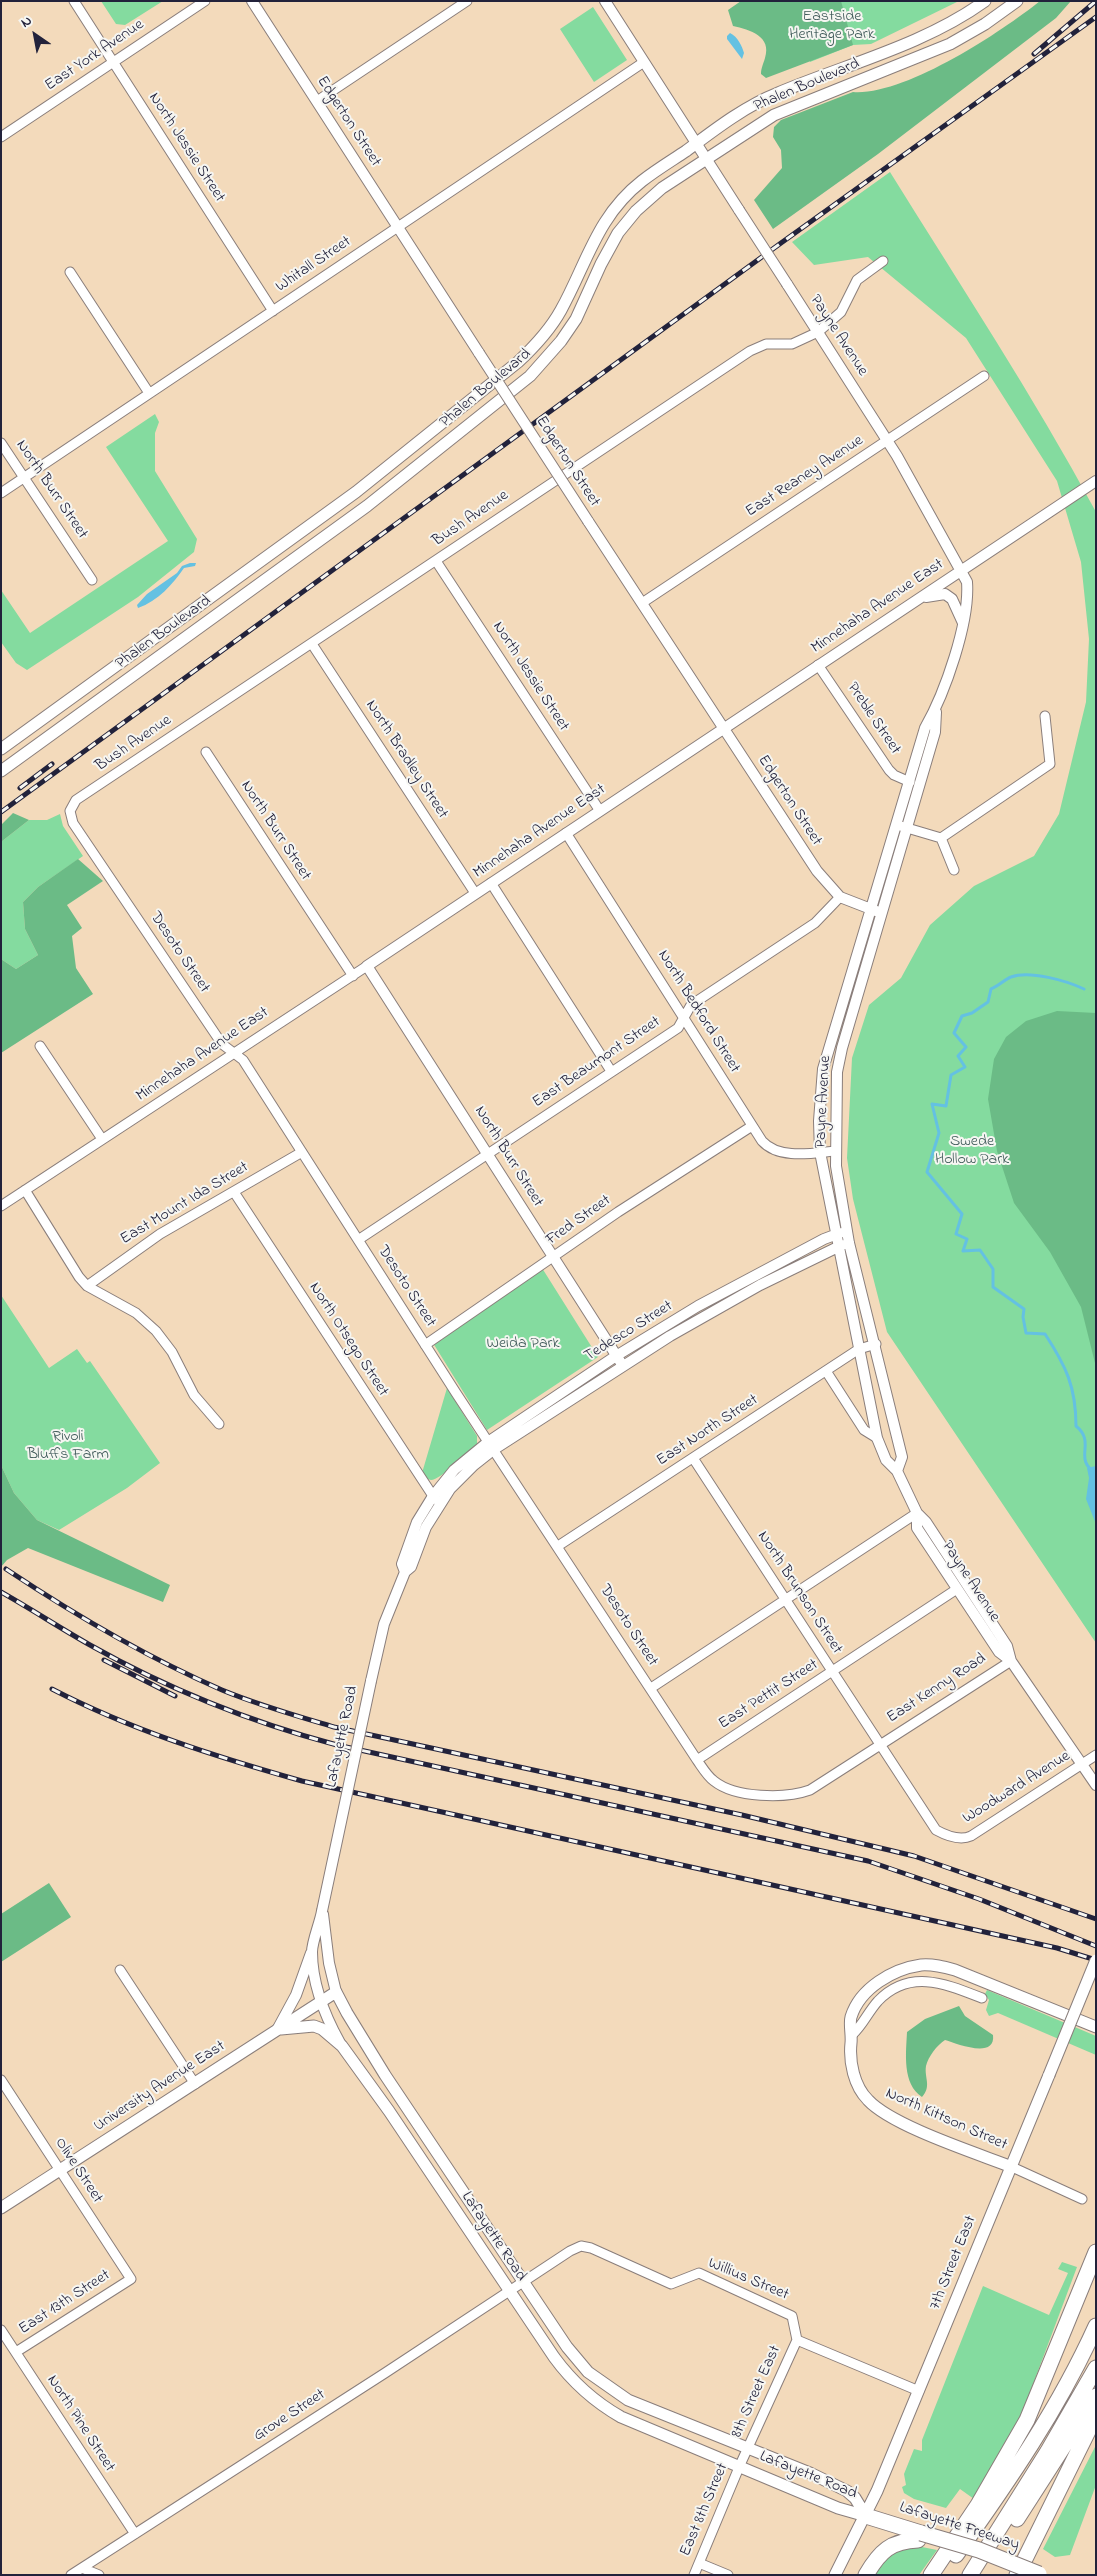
<!DOCTYPE html>
<html>
<head>
<meta charset="utf-8">
<style>
	body { margin:0 }
	#map { position:relative; width:1097px; height:2576px; overflow:hidden; background:#f3dabb; font-family:"Indie Flower",sans-serif }
	canvas { display:block }
	.frame { position:absolute; inset:0; border:2px solid #22223b; pointer-events:none }
	.north { position:absolute; left:10px; top:10px; width:50px; height:50px; -webkit-text-stroke:4px #f6f6f2; paint-order:stroke; rotate:327deg; font-size:14px; font-weight:700; line-height:20px; text-align:center; color:#22223b }
	.north::after { content:''; display:block; margin:auto; width:18px; height:22px; background:#22223b; clip-path:polygon(50% 0,100% 100%,50% 72%,0 100%) }
</style>
</head>
<body>
<div id="map">
<canvas width="1097" height="2576"></canvas>
<div class="frame"></div>
<div class="north">N</div>
</div>
<script>
const c = document.querySelector('canvas').getContext('2d');
c.lineJoin = 'round';
function fill(path, color) { c.fillStyle = color; c.fill(path, 'evenodd'); }
function stroke(path, color, width, dash) { c.strokeStyle = color; c.lineWidth = width; c.lineCap = dash ? 'butt' : 'round'; c.setLineDash(dash || []); c.stroke(path); }
function label(font, color, halo, rows, align = 'center') {
  c.font = font + ' "Indie Flower",sans-serif'; c.lineWidth = 4; c.setLineDash([]); c.textBaseline = 'middle'; c.strokeStyle = halo; c.fillStyle = color; for (const [text, x, y, turn = 0] of rows) {
    c.save(); c.translate(x, y); c.rotate((+turn || 0) * Math.PI / 180); c.textAlign = isNaN(turn) ? turn : align; if (halo) c.strokeText(text, 0, 0); c.fillText(text, 0, 0); c.restore();
  }
}
fill(new Path2D(`
	M101,1h62l-38,24 -9,-1z
	M805,1h154l-88,43 -18,1 -43,17z
	M593,7l34,53 -33,22 -34,-53z
	M890,172c70,113 143,223 206,340v1131l-209,-311 -34,-133 -6,-41 5,-100 17,-53 32,-27 29,-53 44,-39 60,-30 25,-42 27,-112 3,-63 -8,-77 -24,-81 -91,-143 -98,-81 -54,8 -22,-23z
	M155,414l4,8 -4,11v38l42,68 -3,13 -56,45 -111,73 -11,-7 -15,-21v-52l29,43 138,-92 -62,-94z
	M60,814l3,12 20,30 -45,31 -15,15 2,27 13,26 -22,14 -15,-10v-117l28,-22h18z
	M542,1268l56,89 -111,73 -54,-87z
	M1,1295l48,73 28,-19 10,14 3,-2 70,102 -33,25 -68,42 -22,-10 -23,-27 -13,-28z
	M447,1388l30,48v8c-10,8 -36,36 -46,36 -5,-1 -7,-4 -9,-7z
	M987,1990l109,46v19l-98,-42 -9,3 -3,-6 3,-10 -4,-6z
	M1062,2262l15,5 -57,152 -46,80 -14,-10 -14,19 -32,-9 -10,-6 -2,-6 4,-2 -2,-11 10,-25 8,2v-11l61,-154 66,29 19,-42 -10,-4z
	M1096,2445v40l-26,70 -15,2 -12,-8z
	M917,2546l20,4 -18,25h-46l16,-22z`), '#84db9f');
fill(new Path2D(`
	M741,1h100l12,44 -87,33 -5,-4c0,-6 2,-9 4,-16 7,-22 -15,-28 -32,-32l-5,-16z
	M1040,1h31l-15,17 -178,136 -105,75 -19,-29 28,-32 -1,-18 -8,-13 1,-10 7,-7 72,-28c51,4 147,-59 187,-91z
	M13,813l16,7 -28,22v-17z
	M78,859l25,22 -36,24 15,23 -10,8 4,32 17,26 -92,59v-94l15,10 22,-14 -13,-26 -2,-27 15,-15z
	M1057,1011l39,2v354l-15,-60 -31,-55 -36,-49 -17,-52 -9,-52 6,-40 12,-22 20,-16z
	M1,1465l13,28 23,27 133,65 -7,17 -135,-54 -21,12 -6,7z
	M49,1883l22,34 -70,45v-48z
	M959,2006l6,10 28,19c3,25 -38,8 -48,5 -8,5 -17,17 -19,26 -2,12 6,20 -4,31 -20,-13 -16,-44 -15,-65l18,-13z`), '#6bbb86');
fill(new Path2D(`
	M730,33c8,4 12,13 14,20l-2,6 -15,-20v-3z
	M190,563h6l-1,3 -11,2c-11,16 -26,33 -46,40l-1,-3 10,-11 30,-21 5,-7z
	M1096,1466v58l-10,-25 3,-21 -2,-10z`), '#64c1e2');
stroke(new Path2D(`
	M1084,989c-17,-8 -54,-19 -73,-12 -6,2 -12,9 -20,12l-3,13 -16,11 -10,3 -8,17 12,14 -8,9 7,11 -14,8 -5,31 -14,-2 7,29 -12,39 35,42 -6,20 11,5 -4,12 17,-1 13,19v18l31,22 -1,8 3,16 19,1c21,32 31,53 31,92 21,17 -4,33 20,47`), '#64c1e2', 3);
const minor = new Path2D(`
	M74,1l199,310
	M317,101l150,-100
	M1,137l204,-136
	M883,261l-26,19 -16,32 -23,20 -26,12h-26l-16,7 -674,449 -6,11 3,12 149,221 21,16 213,333 241,367c5,7 10,16 17,21 21,17 71,18 96,9l201,-129
	M70,272l79,121
	M1,443l91,137
	M1,493l643,-431
	M436,561l164,250
	M642,603l342,-227
	M312,644l163,249
	M818,665l71,105 5,5 16,7
	M206,752l147,224
	M897,825l44,13 13,32
	M566,833l196,308c17,19 51,12 73,10
	M941,838l109,-74 -5,-48
	M491,883l120,188
	M40,1046l62,93
	M25,1190l54,87 8,9 49,27 20,18 16,21 22,43 25,29
	M234,1192l199,304 5,5
	M1,1206l366,-240
	M358,1240l320,-212 13,-23 124,-82 25,-26
	M87,1286l73,-52 142,-82
	M425,1345l193,-133 134,-86
	M826,1371l38,59 13,8
	M693,1458l243,372c11,6 24,11 35,6l125,-81
	M558,1546l301,-197 17,-5
	M651,1688l266,-175
	M697,1760l260,-171
	M120,1970l75,114
	M852,2035c11,-10 16,-23 26,-34 32,-33 68,-17 104,-3
	M1,2080l130,199 -115,73
	M1012,2167l70,32
	M1,2330l134,204
	M699,2563l29,12
	M82,2568l17,7
	M71,2575l314,-202 185,-122 11,-5 10,2 80,36 28,-11 93,43 5,24 122,51
	M694,2575l46,-110 57,-125`);
const tertiary = new Path2D(`
	M252,1l227,352
	M605,1l134,209
	M787,284l110,172 70,126c3,40 -22,111 -42,146l-102,341 -4,52 1,31 57,286 9,22 11,11 20,42 9,9 81,124 4,15
	M588,521l229,350 23,26 36,14
	M926,597l19,-3 7,5 11,24
	M623,1366l-256,-400 729,-485
	M897,1471l5,-14 -53,-214 -13,-77 1,-94 5,-24 93,-316 1,-20
	M917,1513v15l82,124 12,9 85,124
	M405,1572l-3,-8 15,-42 16,-26 21,-26 34,-28 128,-86 82,-50 126,-67 16,-6
	M371,1681l13,-57 21,-52 6,-5 15,-40 24,-38 24,-24 19,-15 177,-114 90,-51 82,-40
	M322,1911c-2,12 -10,30 -10,41 0,32 13,64 28,91
	M323,1914l6,49 7,29
	M277,2030l19,-35 15,-42`);
const secondary = new Path2D(`
	M1,749l355,-257 162,-130c16,-15 32,-32 43,-52 26,-47 36,-94 81,-129 14,-11 29,-20 44,-30 28,-21 59,-45 92,-58 69,-29 146,-48 207,-92
	M1,771l366,-265 163,-130 31,-35 15,-22 25,-55 17,-31 18,-22 26,-23 112,-73 176,-71 35,-20 32,-23
	M281,2029l33,-3 8,3 20,17 47,65 165,246c19,26 39,44 67,60l217,91 28,8
	M1012,2167c-36,-14 -120,-41 -144,-67 -14,-14 -19,-38 -17,-57 1,-8 -2,-19 0,-26 9,-29 42,-48 70,-52 12,-1 23,2 34,5l141,57
	M1,2208l335,-216 11,21 38,62 182,272 21,25 40,28 182,73 37,18 8,7 11,18
	M835,2575l42,-84 172,-416`);
const motorway = new Path2D(`
	M866,2516l55,17
	M1017,2519l79,-123
	M956,2555c52,-73 103,-147 140,-229
	M866,2575c14,-24 25,-34 52,-35
	M931,2575l47,-70 49,-85 69,-168
	M970,2575l78,-124 48,-83
	M1017,2575l79,-160`);
stroke(minor, '#8a7e7b', 11);
stroke(tertiary, '#8a7e7b', 12);
stroke(secondary, '#8a7e7b', 13);
stroke(motorway, '#8a7e7b', 17);
stroke(minor, '#fff', 9);
stroke(tertiary, '#fff', 10);
stroke(secondary, '#fff', 11);
stroke(motorway, '#fff', 15);
const rail = new Path2D(`
	M1034,54l62,-53
	M20,788l32,-24
	M1,812l780,-569 315,-226
	M6,1569c69,46 140,88 216,121 36,15 75,26 112,37l408,88 172,41 182,63
	M1,1592c30,17 59,36 89,53 78,44 160,77 247,100l531,116 111,38 117,47
	M104,1660l71,36
	M52,1689c79,41 165,68 250,92l755,167 39,12`);
stroke(rail, '#22223b', 5);
stroke(rail, '#f6f6f2', 3, [9]);
const tertiaryBridge = new Path2D(`
	M739,210l48,74
	M479,353l109,168
	M322,1911l49,-230`);
const secondaryBridge = new Path2D(`
	M1049,2075l47,-115`);
const motorwayBridge = new Path2D(`
	M921,2533l58,17 60,24`);
stroke(tertiaryBridge, '#8a7e7b', 12, []);
stroke(secondaryBridge, '#8a7e7b', 13, []);
stroke(motorwayBridge, '#8a7e7b', 17, []);
stroke(tertiaryBridge, '#fff', 10);
stroke(secondaryBridge, '#fff', 11);
stroke(motorwayBridge, '#fff', 15);
label('16px', '#3f5a59', '#f6f6f2', [
	["Eastside",832,17],
	["Heritage Park",832,35],
	["Swede",972,1142],
	["Hollow Park",972,1160],
	["Weida Park",523,1344],
	["Rivoli",68,1437],
	["Bluffs Farm",68,1455]
]);
label('16px', '#22223b', '#f6f6f2', [
	["East York Avenue",95,56,-34],
	["Phalen Boulevard",807,86,-23],
	["Edgerton Street",348,122,57],
	["North Jessie Street",186,148,57],
	["Whitall Street",314,265,-34],
	["Payne Avenue",838,336,57],
	["Phalen Boulevard",486,389,-40],
	["Edgerton Street",567,462,57],
	["East Reaney Avenue",805,477,-33],
	["North Burr Street",51,490,56],
	["Bush Avenue",471,519,-34],
	["Minnehaha Avenue East",878,607,-34],
	["Phalen Boulevard",164,633,-36],
	["North Jessie Street",530,677,57],
	["Preble Street",873,719,56],
	["Bush Avenue",134,744,-34],
	["North Bradley Street",406,760,57],
	["Edgerton Street",789,801,57],
	["North Burr Street",275,831,57],
	["Minnehaha Avenue East",540,832,-34],
	["Desoto Street",179,953,56],
	["North Bedford Street",698,1012,58],
	["Minnehaha Avenue East",203,1055,-34],
	["East Beaumont Street",597,1063,-34],
	["Payne Avenue",824,1102,-87],
	["North Burr Street",508,1157,58],
	["East Mount Ida Street",185,1204,-31],
	["Fred Street",579,1221,-35],
	["Desoto Street",406,1287,57],
	["Tedesco Street",629,1332,-32],
	["North Otsego Street",348,1340,57],
	["East North Street",708,1431,-33],
	["Payne Avenue",970,1582,57],
	["North Brunson Street",799,1593,57],
	["Desoto Street",628,1626,57],
	["East Kenny Road",937,1689,-33],
	["East Pettit Street",769,1695,-33],
	["Lafayette Road",343,1737,-78],
	["Woodward Avenue",1017,1788,-32],
	["University Avenue East",160,2087,-33],
	["North Kittson Street",946,2120,24],
	["Olive Street",78,2171,57],
	["Lafayette Road",493,2237,56],
	["7th Street East",954,2263,-68],
	["Willius Street",748,2280,23],
	["East 13th Street",65,2303,-33],
	["8th Street East",757,2392,-66],
	["Grove Street",290,2416,-33],
	["North Pine Street",80,2424,57],
	["Lafayette Road",808,2476,22],
	["East 8th Street",705,2510,-67],
	["Lafayette Freeway",959,2527,18]
]);
</script>
</body>
</html>
